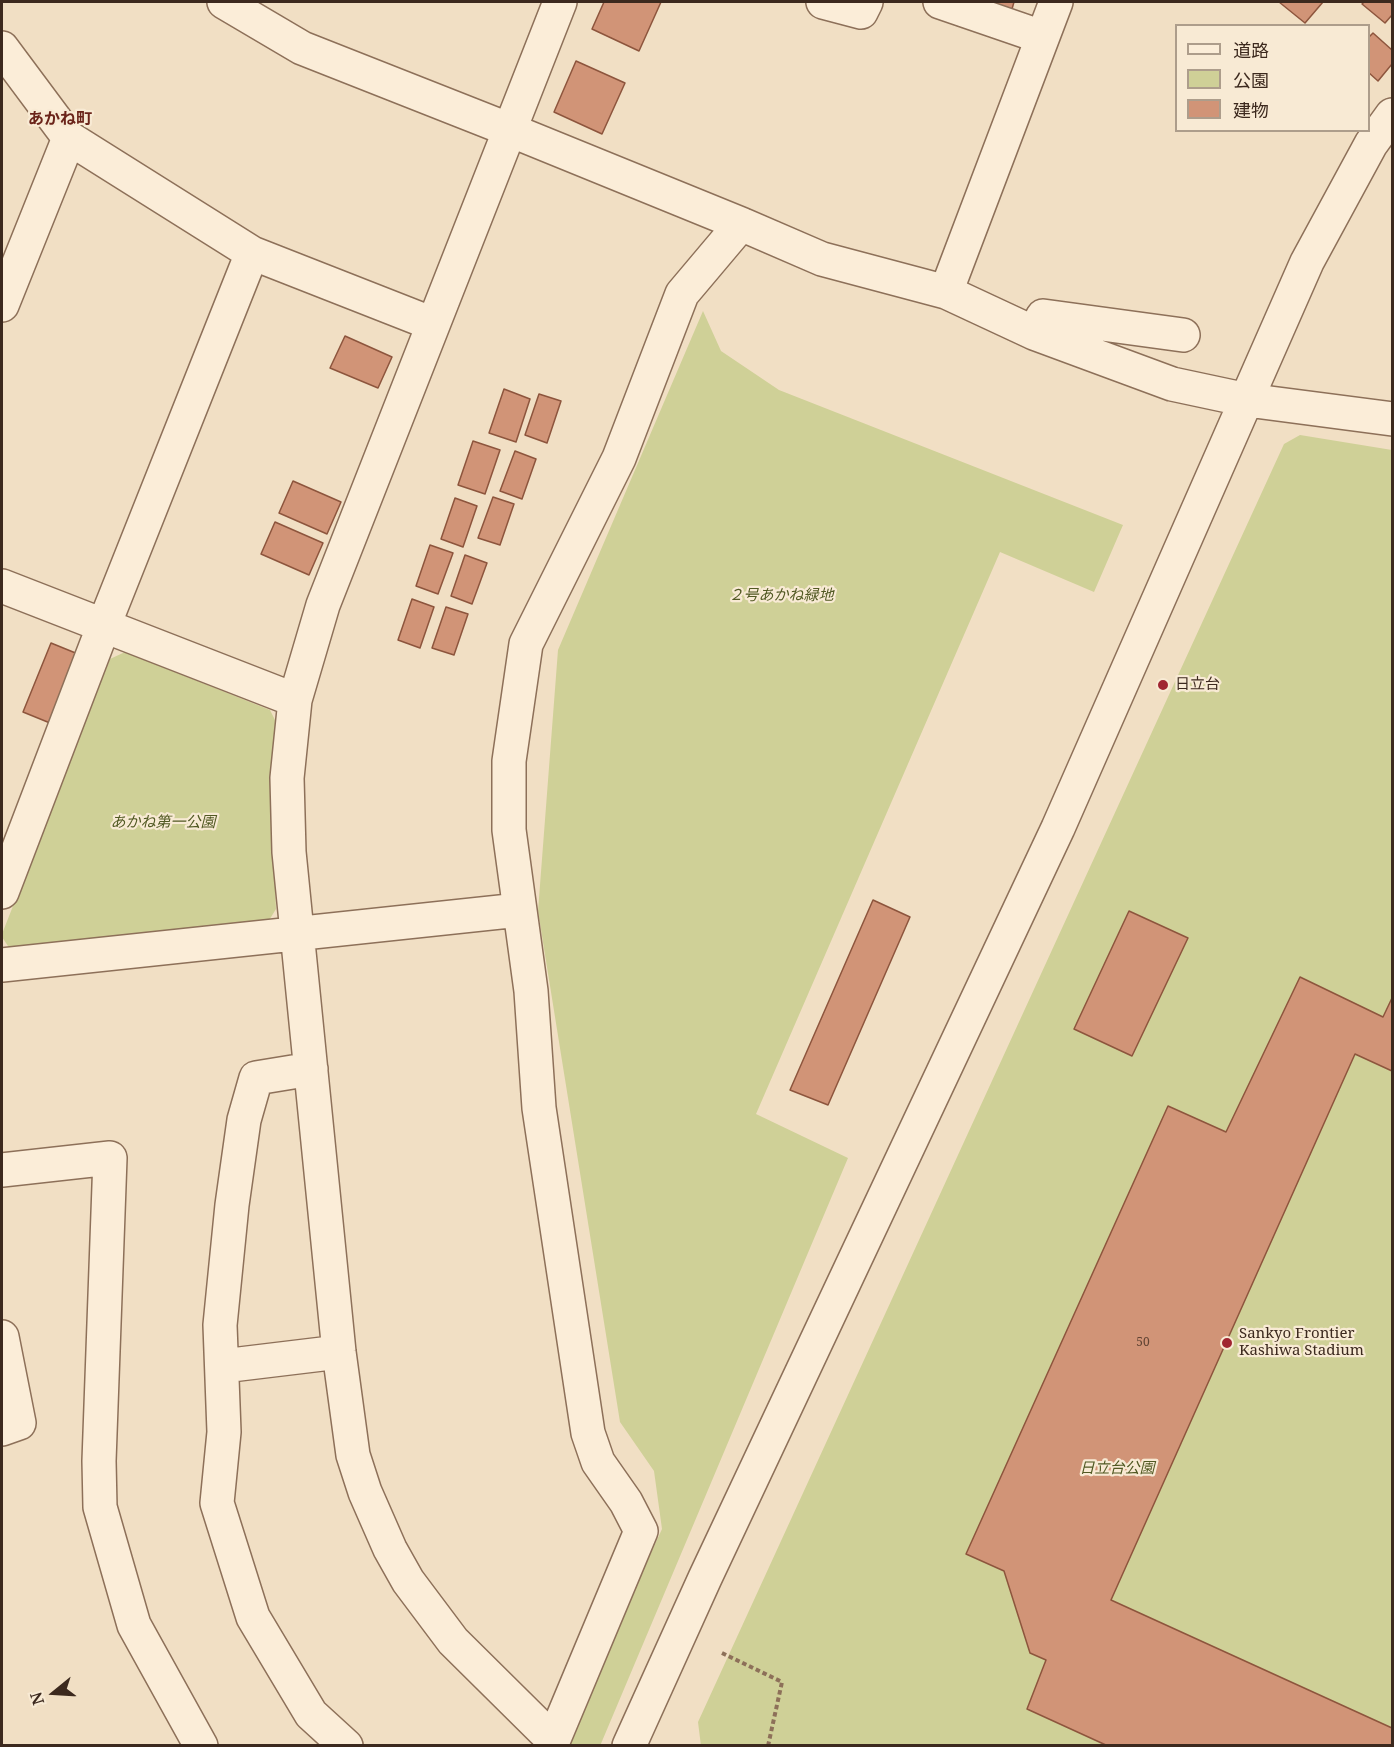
<!DOCTYPE html>
<html>
<head>
<meta charset="utf-8">
<style>
	body { margin:0 }
	#map { position:relative; width:1394px; height:1747px; overflow:hidden; background:#f1dfc4; font-family:"Noto Serif","Noto Sans JP",serif }
	canvas { display:block }
	.frame { position:absolute; inset:0; border:3px solid #3c291e; pointer-events:none }
	.legend { position:absolute; left:1175px; top:24px; width:195px; height:108px; box-sizing:border-box; background:#f8ead4; border:2px solid #ad9d8b; margin:0; padding:8px 10px; list-style:none; font-size:18px; color:#3c291e }
	.legend li { display:flex; align-items:center; gap:12px; height:30px }
	.legend b { width:30px; border:2px solid #ad9d8b }
	.north { position:absolute; left:24px; top:1663px; width:60px; height:60px; -webkit-text-stroke:4px #f8ead4; paint-order:stroke; rotate:252deg; font-size:16px; font-weight:700; line-height:24px; text-align:center; color:#3c291e }
	.north::after { content:''; display:block; margin:auto; width:21px; height:27px; background:#3c291e; clip-path:polygon(50% 0,100% 100%,50% 72%,0 100%) }
</style>
</head>
<body>
<div id="map">
<canvas width="1394" height="1747"></canvas>
<div class="frame"></div>
<ul class="legend">
<li><b style="height:8px;background:#fbedd8"></b>道路</li>
<li><b style="height:16px;background:#cfd097"></b>公園</li>
<li><b style="height:16px;background:#d19477"></b>建物</li>
</ul>
<div class="north">N</div>
</div>
<script>
const c = document.querySelector('canvas').getContext('2d');
c.lineJoin = 'round';
function fill(path, color) { c.fillStyle = color; c.fill(path, 'evenodd'); }
function stroke(path, color, width, dash) { c.strokeStyle = color; c.lineWidth = width; c.lineCap = dash ? 'butt' : 'round'; c.setLineDash(dash || []); c.stroke(path); }
function label(font, color, halo, rows, align = 'center') {
  c.font = font + ' "Noto Serif","Noto Sans JP",serif'; c.lineWidth = 4.5; c.setLineDash([]); c.textBaseline = 'middle'; c.strokeStyle = halo; c.fillStyle = color; for (const [text, x, y, turn = 0] of rows) {
    c.save(); c.translate(x, y); c.rotate((+turn || 0) * Math.PI / 180); c.textAlign = isNaN(turn) ? turn : align; if (halo) c.strokeText(text, 0, 0); c.fillText(text, 0, 0); c.restore();
  }
}
fill(new Path2D(`
	M703,311l18,40 58,39 344,135 -29,67 -94,-40 -244,562 92,44 -248,588h-35l-2,-2 99,-215 -8,-58 -34,-49 -82,-511 20,-261z
	M1300,435l92,15v1295l-691,1 -3,-24 586,-1278z
	M125,652l145,58 7,14 -5,88 4,97 -8,13 -258,27 -8,-12v-3l108,-275z`), '#cfd097');
const building = new Path2D(`
	M604,2h57l-22,49 -47,-22z
	M965,2h49l-4,14z
	M1279,2h44l-18,21z
	M1364,2h26l2,2v11l-7,8 -23,-19z
	M1373,33l19,17v14l-14,17 -10,-9v-34z
	M576,61l49,22 -23,51 -48,-22z
	M345,336l47,21 -14,31 -48,-20z
	M504,389l26,10 -14,43 -27,-9z
	M539,394l22,7 -14,42 -22,-8z
	M473,441l27,9 -15,44 -27,-9z
	M515,451l21,8 -14,40 -22,-8z
	M293,481l48,21 -14,32 -48,-21z
	M493,497l21,7 -14,41 -22,-7z
	M455,498l22,8 -14,41 -22,-8z
	M275,522l48,21 -14,32 -48,-21z
	M430,545l23,8 -15,41 -22,-8z
	M465,555l22,8 -15,41 -21,-8z
	M412,599l22,8 -14,41 -22,-8z
	M446,607l22,7 -14,41 -22,-7z
	M51,643l27,11 -28,69 -27,-11z
	M873,900l37,17 -82,188 -38,-15z
	M1129,911l59,27 -56,118 -58,-27z
	M1300,977l83,40 9,-19v73l-37,-17 -244,546 281,128v18h-284l-81,-37 19,-49 -16,-7 -26,-82 -38,-17 202,-448 58,26z`);
fill(building, '#d19477');
stroke(building, '#8d553d', 1.5);
const minor = new Path2D(`
	M224,2l78,46 208,82 231,94 81,35 124,33 88,41 138,51 75,16 145,19
	M823,2l38,10 5,-10
	M940,2l102,35
	M2,48l67,90 183,115 181,71
	M946,292l110,-290
	M2,305l67,-167
	M1034,333l9,-17 140,19
	M2,586l293,114
	M2,892l102,-267 148,-372
	M2,965l517,-55
	M311,1069l-55,9 -12,42 -12,85 -12,120 4,107 -7,71 36,114 58,97 35,32
	M2,1170l108,-12 -11,303 1,46 34,118 67,121
	M2,1337l17,86 -17,6
	M223,1366l116,-14
	M553,1740l-100,-99 -45,-60 -18,-32 -25,-57 -12,-37 -14,-103 -50,-500 -2,-74 8,-78 28,-95 237,-603
	M551,1746l90,-215 -15,-29 -28,-40 -10,-29 -49,-325 -8,-117 -22,-161v-69l17,-117 93,-186 63,-164 59,-70
	M629,1746l76,-168 353,-750 249,-566 64,-118 21,-29`);
stroke(minor, '#8d7059', 36);
stroke(new Path2D(`
	M722,1653l60,29 -14,64`), '#8d7059', 4, [4.5, 3]);
stroke(minor, '#fbedd8', 33);
for (const [x, y, r, color] of [
	[1163,685,6,"#a02531"],
	[1227,1343,6,"#a02531"]
]) { const dot = new Path2D(); dot.arc(x, y, r, 0, 2 * Math.PI); c.fillStyle = color; c.fill(dot); stroke(dot, '#f8ead4', 2); }
label('12px', '#614434', null, [
	["50",1143,1343]
]);
label('italic 15px', '#515923', '#f8ead4', [
	["２号あかね緑地",781,596],
	["あかね第一公園",163,823],
	["日立台公園",1117,1469]
]);
label('15px', '#3c291e', '#f8ead4', [
	["日立台",1175,685],
	["Sankyo Frontier",1239,1334],
	["Kashiwa Stadium",1239,1351]
], 'left');
label('bold 16px', '#6b241a', '#f8ead4', [
	["あかね町",60,119]
]);
</script>
</body>
</html>
